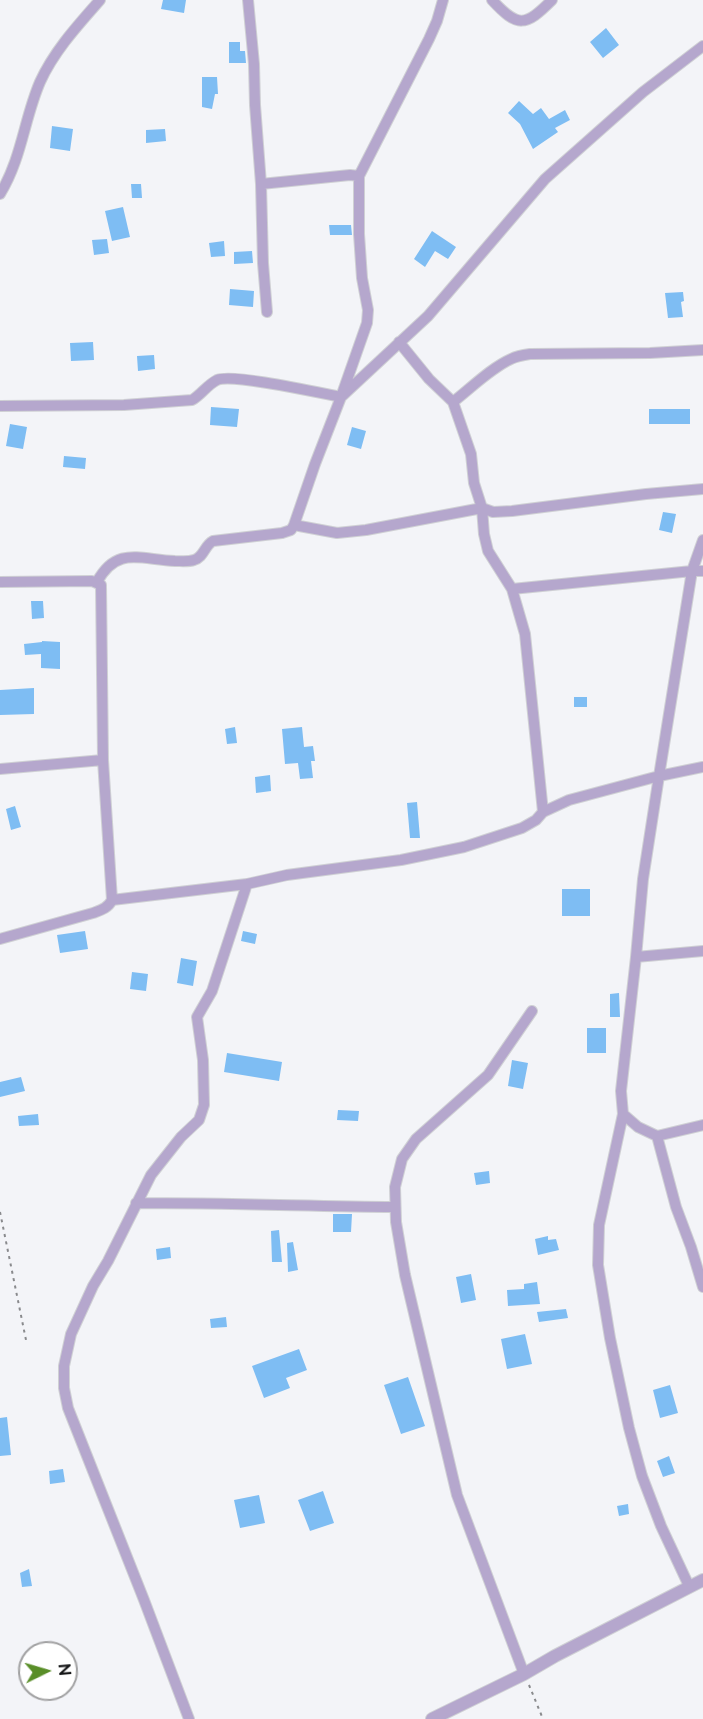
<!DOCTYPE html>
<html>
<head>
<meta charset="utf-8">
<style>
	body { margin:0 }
	#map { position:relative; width:703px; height:1719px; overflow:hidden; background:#f3f4f8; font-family:Raleway,sans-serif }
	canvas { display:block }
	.north { position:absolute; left:18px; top:1641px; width:60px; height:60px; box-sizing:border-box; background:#fff; border:2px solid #a1a1a2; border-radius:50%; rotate:85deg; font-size:16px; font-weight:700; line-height:24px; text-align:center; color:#141516 }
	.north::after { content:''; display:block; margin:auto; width:21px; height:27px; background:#598e28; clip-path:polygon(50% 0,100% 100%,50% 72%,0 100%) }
</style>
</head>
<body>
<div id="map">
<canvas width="703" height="1719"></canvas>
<div class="north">N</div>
</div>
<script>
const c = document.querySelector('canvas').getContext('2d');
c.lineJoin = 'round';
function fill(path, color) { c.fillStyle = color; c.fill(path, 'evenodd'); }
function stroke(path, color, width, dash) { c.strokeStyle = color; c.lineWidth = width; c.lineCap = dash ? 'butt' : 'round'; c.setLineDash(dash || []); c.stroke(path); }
fill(new Path2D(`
	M163,0h23l-2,13 -23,-4z
	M606,28l13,17 -16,13 -13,-16z
	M229,42h11v9h5l1,12h-17z
	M202,77h15l1,17h-3l-3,15 -10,-2z
	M519,101l14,13 8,-6 8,11 16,-9 5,10 -15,8 3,4 -25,17 -13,-25 -12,-11z
	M52,126l21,3 -3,22 -20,-3z
	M165,129l1,12 -20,2v-13z
	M131,184h10l1,14h-10z
	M123,207l7,30 -18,4 -7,-30z
	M329,225h22l1,10h-22z
	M432,231l24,16 -8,12 -13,-8 -10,16 -11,-8z
	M107,239l2,14 -15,2 -2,-15z
	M224,241l1,15 -14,1 -2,-14z
	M252,251l1,12 -19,1v-12z
	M230,289l24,2 -1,16 -24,-2z
	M683,292l1,9 -3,1 2,15 -15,1 -3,-25z
	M93,342l1,18 -23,1 -1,-18z
	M154,355l1,14 -17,2 -1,-15z
	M211,407l28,2 -2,18 -27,-2z
	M649,409h41v15h-41z
	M10,424l17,3 -4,22 -17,-3z
	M352,427l14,4 -5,18 -14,-4z
	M64,456l22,2 -1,11 -22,-2z
	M663,512l13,2 -4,19 -13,-3z
	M31,601h12l1,17 -12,1z
	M42,641l18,1v27l-19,-1v-14l-16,1 -1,-11 18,-2z
	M34,688v26l-34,1v-25z
	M574,697h13v10h-13z
	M235,727l2,16 -10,1 -2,-15z
	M302,727l2,20 9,-1 2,15h-4l2,17 -13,1 -2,-16 -13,1 -3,-35z
	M270,775l1,16 -15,2 -1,-16z
	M417,802l3,36h-10l-3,-35z
	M15,806l6,21 -10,3 -5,-21z
	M562,889h28v27h-28z
	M85,931l3,18 -28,4 -3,-18z
	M243,931l14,3 -2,10 -14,-3z
	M181,958l16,3 -4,25 -16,-3z
	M132,972l16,2 -2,17 -16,-2z
	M619,993l1,24h-10v-23z
	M587,1028h19v25h-19z
	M227,1053l55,9 -3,19 -55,-9z
	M512,1060l16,3 -5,26 -15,-3z
	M21,1077l4,14 -25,6v-15z
	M338,1110l21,1 -1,10 -21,-1z
	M38,1114l1,11 -20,1 -1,-10z
	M489,1171l1,12 -14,2 -2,-12z
	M333,1214h19l-1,18h-18z
	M279,1230l3,32h-10l-1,-31z
	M548,1236v4l8,-1 3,11 -21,5 -3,-16z
	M293,1242l5,28 -10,2 -1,-29z
	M170,1247l1,11 -14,2 -1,-11z
	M471,1274l5,26 -15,3 -5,-26z
	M537,1282l3,22 -32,2 -1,-16 17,-1v-5z
	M566,1309l2,9 -29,4 -2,-10z
	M226,1317l1,10 -16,1 -1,-9z
	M525,1334l7,30 -25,5 -6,-30z
	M299,1349l8,21 -21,8 4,10 -26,10 -12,-32z
	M408,1377l17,49 -24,8 -17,-49z
	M670,1385l8,28 -18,5 -7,-28z
	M7,1417l4,38 -11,1v-38z
	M669,1456l6,17 -12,4 -6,-16z
	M63,1469l2,13 -15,2 -1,-13z
	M323,1491l11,32 -24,8 -12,-31z
	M259,1495l6,28 -25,5 -6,-28z
	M628,1504l1,10 -10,2 -2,-10z
	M29,1569l3,17 -10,1 -2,-14z`), '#7ebdf3');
const minor = new Path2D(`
	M248,0l6,64 1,41 6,79 2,79 4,49
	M492,0c26,28 33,27 60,0
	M359,176l70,-137 8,-18 6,-21
	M0,194c22,-36 24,-75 40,-112 14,-31 38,-57 60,-82
	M399,342l30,37 24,23c18,-14 38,-34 58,-43 6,-3 12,-4 19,-5l120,-1 53,-3
	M453,402l18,52 3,29 8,25 11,4 19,-1 134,-17 57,-5
	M0,406l124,-1 68,-5c9,-5 15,-15 25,-20 15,-7 103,13 124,17l87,-81 117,-137 98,-87 60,-46
	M294,525l43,8 29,-3 116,-22 2,26 4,17 24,38 13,45 18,178
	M0,582l92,-1 9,4 2,175 9,140c-4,8 -11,10 -19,13l-93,26
	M97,582c20,-37 44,-22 78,-21 6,0 13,1 19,-1 10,-3 10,-14 19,-19l69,-8 9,-3 3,-5 21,-61 26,-67 26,-74 1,-13 -6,-32 -3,-44v-58l-9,-1 -89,9
	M512,589l180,-18h11
	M703,767l-44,9 -16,103 -7,78 -15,134 2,23 15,13 19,9 46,-11
	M0,769l103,-9
	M112,900l135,-16 40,-9 114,-15 63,-13 58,-19 14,-8 7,-8 26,-12 90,-24 33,-205 11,-31
	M636,957l67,-6
	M623,1114l-24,111 -1,40 12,73 19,90 13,48 19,50 28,60
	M657,1136l19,71 15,40 12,40
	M136,1203c86,0 173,3 259,4
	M524,1674l-67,-179 -52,-220 -9,-53 -1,-35 7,-28 14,-20 72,-64 44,-64
	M189,1719l-45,-119 -76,-192 -4,-20v-22l7,-32 22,-48 15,-25 43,-86 30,-38 18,-17 5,-15 -1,-45 -6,-43 15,-26 35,-107`);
const tertiary = new Path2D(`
	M432,1719l92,-45 31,-18 148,-76`);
stroke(minor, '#cfd0d4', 12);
stroke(tertiary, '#cfd0d4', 14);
stroke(new Path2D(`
	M0,1212l26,128
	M529,1685l14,34`), '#898a8d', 2, [3, 4.5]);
stroke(minor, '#b5a7cd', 10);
stroke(tertiary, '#b5a7cd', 12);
</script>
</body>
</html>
